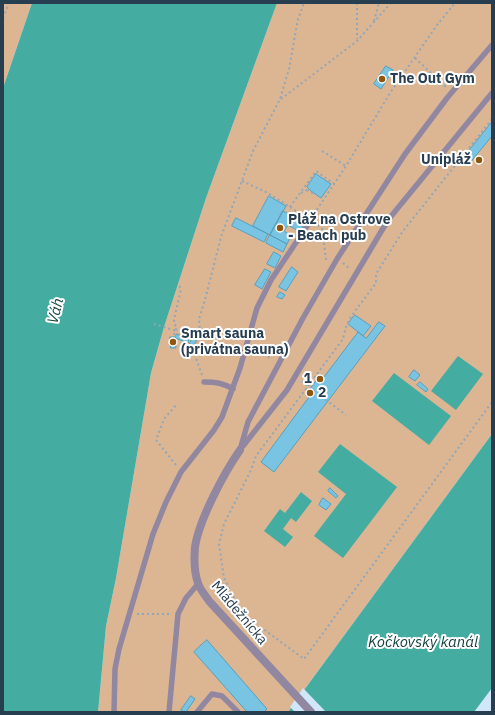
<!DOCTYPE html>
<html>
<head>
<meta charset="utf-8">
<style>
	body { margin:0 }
	#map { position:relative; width:495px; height:715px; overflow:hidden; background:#d1e6f9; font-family:"IBM Plex Sans",sans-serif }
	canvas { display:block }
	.frame { position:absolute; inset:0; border:4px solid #273d50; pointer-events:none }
</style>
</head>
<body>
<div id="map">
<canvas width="495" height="715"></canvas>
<div class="frame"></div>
</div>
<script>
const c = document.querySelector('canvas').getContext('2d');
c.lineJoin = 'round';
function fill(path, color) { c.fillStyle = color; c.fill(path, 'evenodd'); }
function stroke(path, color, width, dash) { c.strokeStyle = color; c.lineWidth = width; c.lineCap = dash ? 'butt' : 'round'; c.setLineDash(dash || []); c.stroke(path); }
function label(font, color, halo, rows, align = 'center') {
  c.font = font + ' "IBM Plex Sans",sans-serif'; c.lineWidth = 4; c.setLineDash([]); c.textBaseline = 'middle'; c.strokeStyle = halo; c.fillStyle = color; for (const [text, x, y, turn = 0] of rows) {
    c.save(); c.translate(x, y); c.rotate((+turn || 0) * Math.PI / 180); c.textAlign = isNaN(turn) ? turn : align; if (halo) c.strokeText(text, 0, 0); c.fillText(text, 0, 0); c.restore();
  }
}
fill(new Path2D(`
	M3,3h29l-29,85z
	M277,3h215v431l-204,278h-190l8,-86 10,-48 35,-205 13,-46 42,-129z`), '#dcb693');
fill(new Path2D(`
	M32,3h245l-71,195 -42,129 -13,46 -35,205 -10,48 -8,86h-95v-624z
	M458,356l25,18 -27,36 -25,-19z
	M394,373l57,43 -22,29 -57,-44z
	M492,434v254l-18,24h-186z
	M340,444l57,43 -54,71 -29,-22 32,-42 -28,-22z
	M301,492l11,9 -16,21 -5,-4 -8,11 10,8 -8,10 -21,-16 16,-22 5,4z`), '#45aca1');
fill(new Path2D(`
	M303,688l23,24h-31l-5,-5z`), '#d1e6f9');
const building = new Path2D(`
	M386,66l7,4 -12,19 -7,-5z
	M492,122v14l-23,28 -5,-7z
	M316,174l15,10 -10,14 -10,-7 -4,-4z
	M269,196l17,10 -16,29 -17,-9z
	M283,211l22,11 -5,10 -12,-7 -4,6 7,5 -4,8 -17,-9z
	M236,218l32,16 -4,8 -32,-16z
	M270,235l17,9 -4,8 -17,-9z
	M274,252l7,4 -6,12 -8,-4z
	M292,267l6,5 -12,19 -7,-4z
	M265,269l6,3 -9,17 -7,-4z
	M280,292l5,3 -3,4 -5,-2z
	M355,315l16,11 -8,10 -15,-12z
	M379,322l6,4 -111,146 -13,-10 48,-65 -3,-3 15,-20 3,3 34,-45 8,6z
	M177,334l12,5 -1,4 -13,-5z
	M193,336l4,2 -8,20 -4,-2z
	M170,337h5l1,11h-5z
	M414,370l6,5 -5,6 -6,-4z
	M420,382l8,7 -2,3 -9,-7z
	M330,488l8,8 -2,2 -8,-7z
	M323,498l8,6 -5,6 -7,-5z
	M207,640l60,69 -3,3h-17l-53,-60z
	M191,696l4,3 -9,13h-2l-3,-2z`);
fill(building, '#78c4e2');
stroke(building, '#55a1bf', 1);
stroke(new Path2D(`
	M357,3v36
	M3,18l6,-15
	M374,21l5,-18
	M415,58l31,29
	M281,99l76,-58 34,-38
	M492,119l-89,112 -27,43v9l-26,35 -4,9 -3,12 -87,117 -5,14 -27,54 -5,20 5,34 11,22 17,28h10l42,31 188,-257
	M322,151l24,15
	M242,181l26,12 36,23
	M307,190l7,4
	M301,193l8,-4
	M290,207l26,-36 18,13
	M314,214l32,-48 44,-73 47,-68 18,-22
	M318,225l4,3 4,32
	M343,263l7,6
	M154,324l22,7
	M174,335l3,-8 -3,-3v-4l7,-31 -2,-4
	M255,349l17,10
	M202,375l-9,-25 7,-18 -1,-13 6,-19 16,-63 32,-86 27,-52 9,-30 9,-50 6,-16
	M302,381l8,7 36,27
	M176,465l-20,-25 8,-21 13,-15
	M137,614h34
	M252,628l7,11`), '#90a6b9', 2, [2, 3]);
stroke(new Path2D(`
	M204,382c12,0 19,1 29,7
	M243,446l44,-56 101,-170 104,-127
	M240,450l8,-28 55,-104 34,-59 68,-105 42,-56 45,-53
	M114,712l1,-43 4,-20 34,-115 13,-32 15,-30 33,-42 8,-13 18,-49 17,-60 14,-28 40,-60
	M169,712l9,-98 8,-16 12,-14
	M197,712l15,-18 10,2 16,16`), '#9287a0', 5.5);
stroke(new Path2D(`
	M240,450c-16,23 -41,70 -45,97 -1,12 -1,25 3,36 2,7 8,13 11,18l102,111`), '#9287a0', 8);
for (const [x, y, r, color] of [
	[382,79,4,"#8f570e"],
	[479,160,4,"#8f570e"],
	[280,228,4,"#8f570e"],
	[173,342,4,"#8f570e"],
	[320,379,4,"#8f570e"],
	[310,393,4,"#8f570e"]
]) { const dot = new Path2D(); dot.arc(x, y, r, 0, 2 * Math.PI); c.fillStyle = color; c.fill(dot); stroke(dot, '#fff', 1.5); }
label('bold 14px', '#273d50', '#fff', [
	["The Out Gym",390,79],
	["Unipláž",471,160,"right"],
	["Pláž na Ostrove",288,220],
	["- Beach pub",288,236],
	["Smart sauna",181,334],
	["(privátna sauna)",181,350],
	["1",312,379,"right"],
	["2",318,393]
], 'left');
label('14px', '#273d50', '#fff', [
	["Mládežnícka",239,613,50]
]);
label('italic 15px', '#0f3e3a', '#fff', [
	["Váh",56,311,-76],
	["Kočkovský kanál",423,643]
]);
</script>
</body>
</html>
